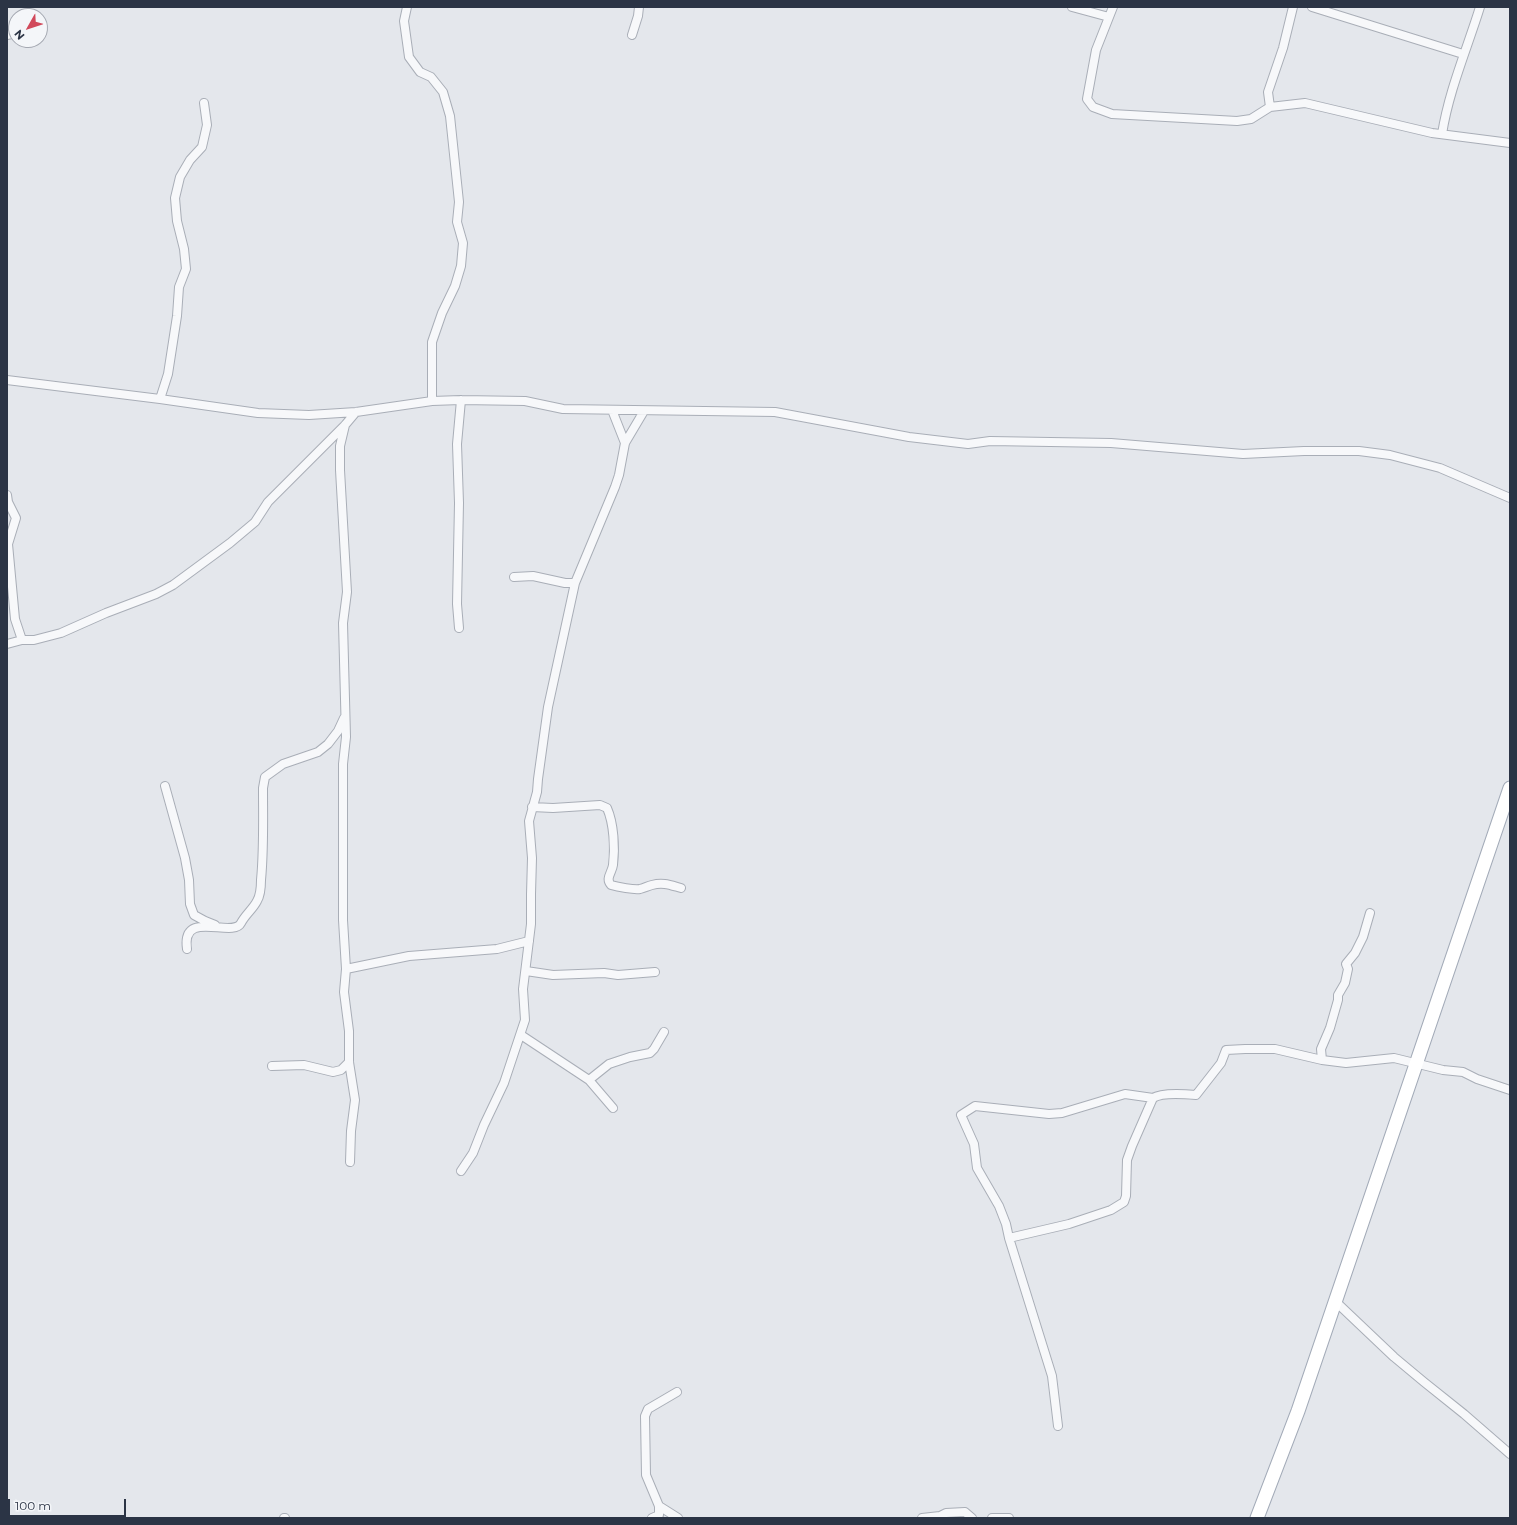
<!DOCTYPE html>
<html>
<head>
<meta charset="utf-8">
<style>
	body { margin:0 }
	#map { position:relative; width:1517px; height:1525px; overflow:hidden; background:#e4e7ec; font-family:Montserrat,sans-serif }
	canvas { display:block }
	.frame { position:absolute; inset:0; border:8px solid #2b3445; pointer-events:none }
	.north { position:absolute; left:8px; top:8px; width:40px; height:40px; box-sizing:border-box; background:#f4f6f9; border:1px solid #a4a8b1; border-radius:50%; rotate:231deg; font-size:11px; font-weight:700; line-height:16px; text-align:center; color:#2b3445 }
	.north::after { content:''; display:block; margin:auto; width:14px; height:18px; background:#d1495b; clip-path:polygon(50% 0,100% 100%,50% 72%,0 100%) }
	.scale { position:absolute; left:8px; top:1499px; width:118px; height:18px; box-sizing:border-box; border:2px solid #2b3445; border-top:0; padding-left:5px; font-size:12px; line-height:14px; white-space:nowrap; color:#2b3445; -webkit-text-stroke:3px #f4f6f9; paint-order:stroke }
</style>
</head>
<body>
<div id="map">
<canvas width="1517" height="1525"></canvas>
<div class="frame"></div>
<div class="north">N</div>
<div class="scale">100 m</div>
</div>
<script>
const c = document.querySelector('canvas').getContext('2d');
c.lineJoin = 'round';
function stroke(path, color, width, dash) { c.strokeStyle = color; c.lineWidth = width; c.lineCap = dash ? 'butt' : 'round'; c.setLineDash(dash || []); c.stroke(path); }
const minor = new Path2D(`
	M407,7l-3,14 5,36 11,15 11,5 12,15 7,24 9,86 -2,20 6,21 -2,23 -6,20 -13,27 -10,29v59
	M1072,7l37,10
	M1113,7l-17,43 -9,49 6,8 19,7 125,7 14,-2 19,-12 35,-4 127,30 78,10
	M1312,7l151,47
	M7,35l9,-2
	M632,35l6,-19 1,-9
	M1270,107l-2,-15 15,-44 10,-41
	M1442,134c7,-44 25,-85 38,-127
	M7,380l153,19 98,14 51,2 47,-3 76,-11 29,-1 64,1 38,8 212,3 134,25 59,7 22,-3 121,2 132,11 61,-3h55l31,4 50,13 70,30
	M160,399l8,-25 9,-58 2,-29 7,-18 -2,-20 -7,-28 -2,-23 5,-21 10,-17 12,-13 5,-22 -3,-22
	M612,410l13,33
	M345,425l-5,21v24l7,122 -4,31 3,114 -3,27v156l3,49 -2,23 5,39v31l6,38 -4,31 -1,31
	M7,495l1,7 8,16 -8,26 7,75 7,21
	M514,577l19,-1 32,7h10
	M459,628l-2,-24 2,-101 -2,-59 4,-44
	M7,644l15,-4h12l27,-7 45,-20 50,-19 17,-9 57,-42 25,-21 13,-20 77,-77 11,-13
	M165,786l20,72 4,22 1,24 4,11 11,6 10,4
	M532,807l21,1 47,-3 7,3c7,16 8,40 6,57 -1,8 -8,13 -2,20 7,2 23,5 29,4 4,-1 8,-3 12,-4 11,-3 18,0 29,3
	M187,949c-6,-41 46,-10 54,-26 4,-8 12,-14 16,-22 3,-5 4,-15 4,-21 3,-31 2,-61 2,-92l2,-11 18,-13 35,-12 10,-8 10,-13 6,-13
	M346,969l63,-13 88,-7 32,-8
	M526,971l27,4 51,-2 14,2 37,-3
	M521,1035l68,45 24,28
	M1322,1060l-1,-11 9,-21 8,-28v-5l7,-12 3,-14 -2,-5 9,-11 8,-16 7,-24
	M272,1066l32,-1 29,7 8,-2 8,-8
	M589,1080l20,-16 21,-7 20,-4 4,-4 10,-17
	M461,1171l12,-18 11,-28 20,-42 21,-63 -2,-31 8,-65v-30l1,-36 -3,-37 8,-29 1,-13 10,-72 27,-124 40,-96 4,-12 6,-32 19,-32
	M1009,1238l60,-14 42,-14 13,-8 2,-6 1,-36 5,-14 21,-48c9,-6 32,-4 43,-3l25,-32 5,-13 19,-1h30l47,11 24,3 48,-5 49,12 20,2 14,7 33,11
	M1335,1301l59,56 30,25 40,32 46,40
	M1058,1426l-6,-50 -43,-138 -3,-14 -7,-18 -22,-38 -3,-24 -13,-29 14,-9 74,8 13,-1 63,-19 28,4
	M659,1506l19,12
	M284,1518h1
	M652,1518l7,-3v-9l-13,-31 -1,-59 3,-7 29,-17
	M922,1518l18,-2 6,-3 19,-1 7,6
	M992,1518h17`);
const primary = new Path2D(`
	M1257,1518l41,-107 212,-623`);
stroke(minor, '#a9aeb7', 10);
stroke(primary, '#a3abb8', 15);
stroke(minor, '#f7f8fa', 8);
stroke(primary, '#fff', 13);
</script>
</body>
</html>
